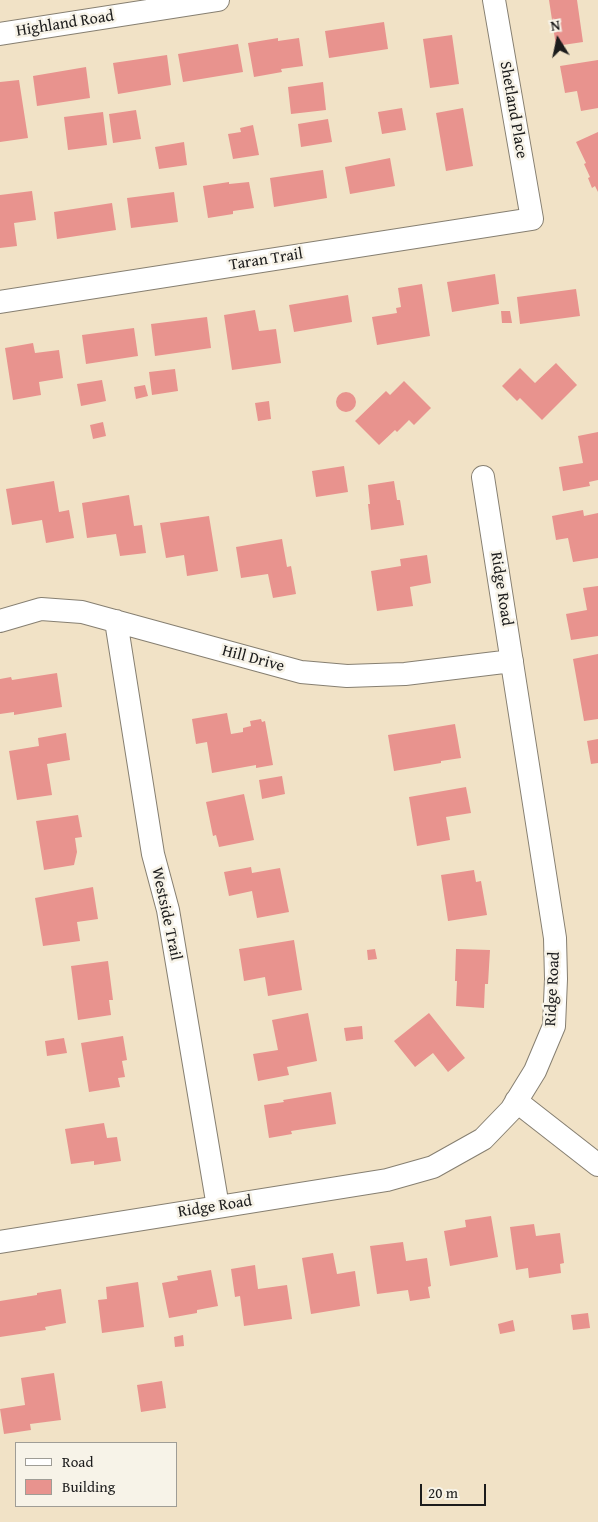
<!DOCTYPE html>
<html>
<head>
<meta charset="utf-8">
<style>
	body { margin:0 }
	#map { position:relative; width:598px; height:1522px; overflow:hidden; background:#f1e2c6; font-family:"Gentium Book Plus",serif }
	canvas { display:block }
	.legend { position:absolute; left:15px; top:1442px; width:162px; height:65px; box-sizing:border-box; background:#f7f3e8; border:1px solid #9f9d96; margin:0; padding:6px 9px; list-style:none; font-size:15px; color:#1c1c1c }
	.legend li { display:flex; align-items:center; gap:10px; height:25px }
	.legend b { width:25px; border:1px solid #9f9d96 }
	.north { position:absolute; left:533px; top:15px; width:50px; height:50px; -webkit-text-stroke:4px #f7f3e8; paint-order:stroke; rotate:350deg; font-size:14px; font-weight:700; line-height:20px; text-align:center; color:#1c1c1c }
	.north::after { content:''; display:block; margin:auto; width:18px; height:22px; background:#1c1c1c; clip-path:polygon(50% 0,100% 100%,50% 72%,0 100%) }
	.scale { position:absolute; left:420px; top:1484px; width:66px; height:22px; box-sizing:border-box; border:2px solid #1c1c1c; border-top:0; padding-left:6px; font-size:15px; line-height:18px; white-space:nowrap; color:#1c1c1c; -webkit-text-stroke:4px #f7f3e8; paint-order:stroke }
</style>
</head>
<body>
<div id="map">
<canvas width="598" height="1522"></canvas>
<ul class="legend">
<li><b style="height:6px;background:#fff"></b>Road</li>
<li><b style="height:14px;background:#e8938e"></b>Building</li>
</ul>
<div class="north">N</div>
<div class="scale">20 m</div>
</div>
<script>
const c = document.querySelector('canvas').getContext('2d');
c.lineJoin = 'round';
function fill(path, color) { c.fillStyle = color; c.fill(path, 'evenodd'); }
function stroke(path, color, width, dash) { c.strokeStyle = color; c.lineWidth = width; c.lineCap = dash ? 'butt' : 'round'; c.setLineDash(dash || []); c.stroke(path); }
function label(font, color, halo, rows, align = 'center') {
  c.font = font + ' "Gentium Book Plus",serif'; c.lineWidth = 5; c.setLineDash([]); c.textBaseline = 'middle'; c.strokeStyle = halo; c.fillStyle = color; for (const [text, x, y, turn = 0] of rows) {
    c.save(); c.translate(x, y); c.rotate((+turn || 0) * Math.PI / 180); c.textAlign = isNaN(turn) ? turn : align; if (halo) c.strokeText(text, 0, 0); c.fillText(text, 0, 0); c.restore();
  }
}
fill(new Path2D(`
	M549,0h28l6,42 -27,4z
	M384,22l4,27 -59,9 -4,-27z
	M452,35l7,49 -29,4 -7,-49z
	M278,38v3l21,-3 4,28 -22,3 1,3 -28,5 -6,-34z
	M238,44l5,28 -60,10 -5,-28z
	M167,55l4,30 -53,9 -5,-31z
	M598,60v48l-17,3 -4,-20 -12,2 -5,-27z
	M86,67l4,31 -53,8 -4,-30z
	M19,80l9,58 -28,4v-60z
	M323,82l3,28 -35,4 -3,-27z
	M402,108l4,22 -24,4 -4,-22z
	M463,108l10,58 -27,5 -10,-58z
	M136,110l5,29 -28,4 -4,-29z
	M103,112l4,33 -39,5 -4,-33z
	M328,119l4,23 -31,5 -3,-23z
	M253,125l6,30 -26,4 -5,-25 13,-2 -1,-4z
	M598,132v60l-3,-6 -3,2 -4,-10 2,-1 -6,-13 2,-1 -10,-21z
	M184,142l3,23 -28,4 -4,-22z
	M390,158l5,28 -45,8 -5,-27z
	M323,170l4,28 -53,9 -4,-29z
	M229,182v2l20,-2 5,26 -21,3v3l-25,4 -5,-32z
	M32,191l4,29 -22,3 3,23 -17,2v-53z
	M174,192l4,30 -47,6 -4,-30z
	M112,203l4,27 -59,9 -3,-27z
	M495,274l4,30 -47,8 -5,-30z
	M422,284l8,52 -53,9 -5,-28 25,-4 -1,-5 5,-1 -3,-19z
	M576,289l4,27 -60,8 -3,-27z
	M348,295l4,27 -58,10 -5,-27z
	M255,310l4,21 17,-2 5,34 -49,7 -8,-55z
	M501,311h9l2,12h-10z
	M207,317l4,31 -56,8 -4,-32z
	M134,328l4,28 -52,8 -4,-29z
	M33,343l2,10 24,-3 4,28 -24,4 2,13 -28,5 -8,-52z
	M556,363l21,22 -35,35 -22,-22 -3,3 -15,-15 18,-18 15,15z
	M175,369l3,22 -26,4 -3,-23z
	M102,380l4,21 -25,5 -4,-22z
	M404,381l27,27 -17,17 -5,-5 -12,12 -2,-2 -16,15 -24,-24 31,-30 4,4z
	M145,385l3,11 -12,3 -2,-12z
	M336 402a10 10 0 1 1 20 0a10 10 0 1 1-20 0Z
	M269,401l2,18 -13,2 -3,-18z
	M103,422l3,14 -13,3 -3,-14z
	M598,432v48l-9,2 1,4 -27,5 -4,-24 24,-4 -5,-27z
	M344,466l4,26 -32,5 -4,-26z
	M54,481l5,31 10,-2 5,28 -28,5 -4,-23 -30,5 -6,-36z
	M394,481l3,19h3l4,25 -33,5 -3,-26h2l-2,-19z
	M129,495l5,31 8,-1 4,28 -26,3 -4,-22 -29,4 -5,-35z
	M583,510l1,6 14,-3v45l-25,4 -5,-24 -12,2 -4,-24z
	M209,516l9,55 -31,5 -3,-21 -18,3 -6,-35z
	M282,539l5,28 4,-1 5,28 -23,4 -5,-24 -27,4 -5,-31z
	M427,555l4,28 -21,4 3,19 -36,5 -6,-40 30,-5 -1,-7z
	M598,586v50l-27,4 -5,-26 21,-4 -4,-22z
	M598,654v65l-14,2 -11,-62z
	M57,673l5,34 -48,8v-3l-14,2v-35l11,-2 1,3z
	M227,713l4,21 12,-2v-4l8,-2 -1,-5 11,-2 1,3 3,-1 8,44 -17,3v-3l-44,8 -5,-31 -11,2 -4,-25z
	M455,724l6,34 -20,3v2l-47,8 -6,-36z
	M66,733l4,27 -23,4 5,31 -35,5 -8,-49 30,-5 -1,-8z
	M598,739v24l-7,1 -4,-23z
	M282,776l3,18 -23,5 -3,-19z
	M466,787l5,26 -25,4 4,23 -33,6 -8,-49z
	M244,794l10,46 -35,7 -3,-12 -3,1 -7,-34z
	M78,815l4,22 -7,1 2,14 -3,13 -30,5 -8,-49z
	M251,867l1,6 28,-5 9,44 -32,6 -5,-27 -23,5 -5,-24z
	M474,870l2,12 5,-1 6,34 -39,6 -7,-46z
	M93,887l5,32 -21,3 3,19 -37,5 -8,-48z
	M294,940l8,50 -34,6 -3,-19 -21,4 -5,-32z
	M375,949l2,10 -9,1 -1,-10z
	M456,949l34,1 -2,34h-3l-1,24 -28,-2 1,-25h-2z
	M108,961l5,39h-4l2,15 -33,5 -7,-54z
	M308,1013l9,48 -30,6 2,8 -31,6 -5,-27 25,-4 -6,-30z
	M429,1013l36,45 -17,14 -15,-19 -18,14 -21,-26z
	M362,1026l1,13 -17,2 -2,-13z
	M123,1036l4,24 -5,1 3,16 -7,1 2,9 -31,5 -8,-49z
	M64,1038l3,15 -20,3 -2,-15z
	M331,1092l5,32 -45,7 1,3 -23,4 -5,-33 20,-3 -1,-2z
	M104,1123l3,15 10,-1 4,24 -27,4v-4l-23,3 -6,-35z
	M491,1216l7,41 -48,9 -6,-35 22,-4 -1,-7z
	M534,1224l2,12 24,-3 4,30 -4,1 1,9 -32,5 -1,-10 -12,2 -6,-43z
	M403,1242l3,19 21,-3 4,28 -3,1 2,11 -20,3 -2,-11 -31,4 -7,-48z
	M333,1253l4,21 18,-3 5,35 -49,8 -9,-56z
	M255,1265l3,24 29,-4 5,34 -48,7 -4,-30 -5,1 -4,-28z
	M211,1270l7,36 -21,4v3l-28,5 -7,-35 16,-3 -1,-4z
	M138,1282l6,45 -42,6 -4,-33 9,-1 -1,-12z
	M61,1289l5,34 -21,4 1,3 -46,7v-36l37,-6v-2z
	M588,1313l2,15 -17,2 -2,-15z
	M513,1320l2,11 -15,3 -2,-10z
	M183,1335l1,11 -9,1 -1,-10z
	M54,1373l7,47 -31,4 1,6 -27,4 -4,-25 25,-4 -4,-27z
	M162,1381l4,27 -25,4 -4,-27z`), '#e8938e');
const street = new Path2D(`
	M0,34l218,-34
	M0,302l532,-83 -38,-219
	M0,621l41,-12 41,3 219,60 46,4 58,-2 107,-13
	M116,621l37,233 15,56 50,297
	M516,1101l82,64
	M0,1242l387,-62 46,-13 50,-28 28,-29 24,-39 19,-45 2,-47 -1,-41 -72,-461`);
stroke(street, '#867f71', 24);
stroke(street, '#fff', 22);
label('16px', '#1c1c1c', '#f7f3e8', [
	["Highland Road",65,24,-9],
	["Shetland Place",513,110,80],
	["Taran Trail",266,260,-9],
	["Ridge Road",501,589,81],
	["Hill Drive",253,659,15],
	["Westside Trail",166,914,78],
	["Ridge Road",553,989,-87],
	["Ridge Road",215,1207,-9]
]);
</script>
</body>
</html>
